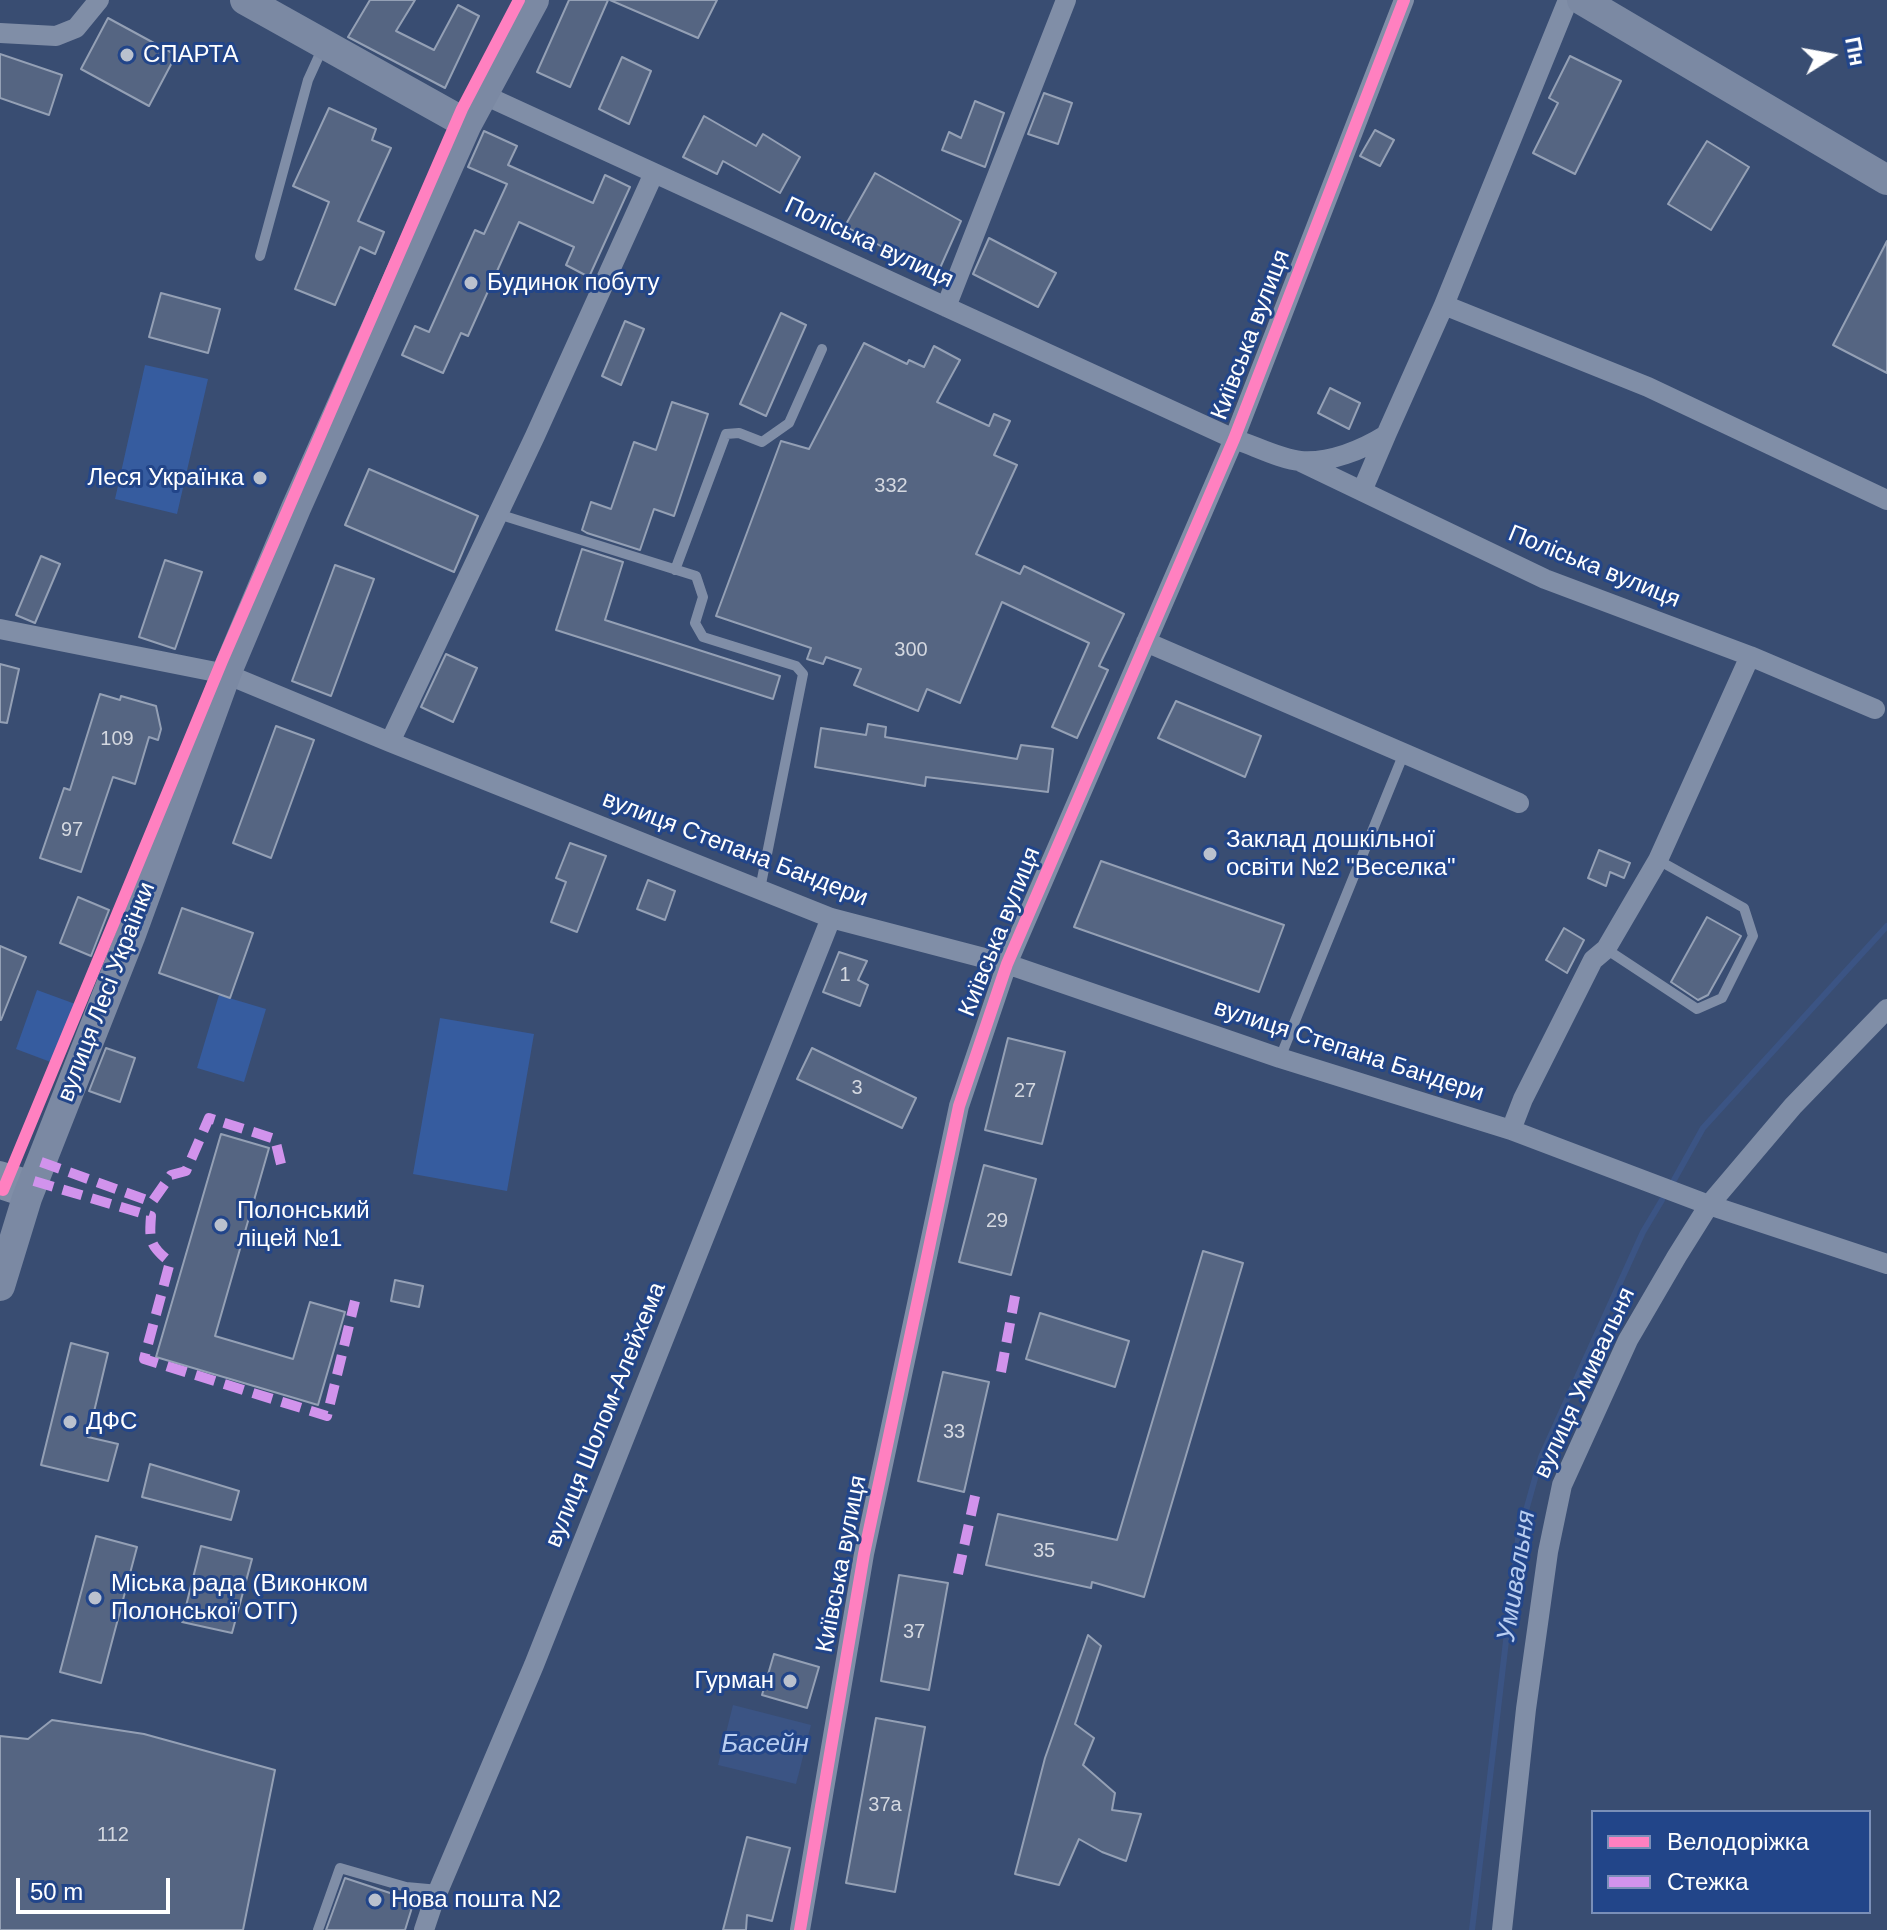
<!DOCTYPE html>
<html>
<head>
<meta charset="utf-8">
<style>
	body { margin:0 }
	#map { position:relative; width:1887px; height:1930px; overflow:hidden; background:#394d72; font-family:Helvetica,sans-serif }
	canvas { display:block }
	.legend { position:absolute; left:1591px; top:1810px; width:280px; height:104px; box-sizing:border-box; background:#224589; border:2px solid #7a8fb8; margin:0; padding:10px 14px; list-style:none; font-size:24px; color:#fff }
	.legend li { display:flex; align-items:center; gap:16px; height:40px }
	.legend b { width:40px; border:2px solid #7a8fb8 }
	.north { position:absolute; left:1791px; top:16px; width:80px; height:80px; -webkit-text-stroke:6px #224589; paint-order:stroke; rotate:79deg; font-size:22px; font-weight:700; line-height:32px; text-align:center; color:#fff }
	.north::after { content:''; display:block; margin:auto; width:28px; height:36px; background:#fff; clip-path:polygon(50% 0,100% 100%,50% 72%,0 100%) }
	.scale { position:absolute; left:16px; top:1878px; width:154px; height:36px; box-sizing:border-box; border:4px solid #fff; border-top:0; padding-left:10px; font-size:24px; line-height:28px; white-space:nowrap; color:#fff; -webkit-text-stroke:6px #224589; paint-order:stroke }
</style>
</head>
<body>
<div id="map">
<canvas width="1887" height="1930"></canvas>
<ul class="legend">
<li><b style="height:10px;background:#ff80c0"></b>Велодоріжка</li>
<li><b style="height:10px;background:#d193ec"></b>Стежка</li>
</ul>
<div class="north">Пн</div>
<div class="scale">50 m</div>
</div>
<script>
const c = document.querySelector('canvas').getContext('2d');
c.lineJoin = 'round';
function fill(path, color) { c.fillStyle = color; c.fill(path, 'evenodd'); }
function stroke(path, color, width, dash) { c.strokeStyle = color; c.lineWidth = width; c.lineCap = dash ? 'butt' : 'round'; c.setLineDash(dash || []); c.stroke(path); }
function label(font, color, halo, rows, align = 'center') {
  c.font = font + ' Helvetica,sans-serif'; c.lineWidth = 6; c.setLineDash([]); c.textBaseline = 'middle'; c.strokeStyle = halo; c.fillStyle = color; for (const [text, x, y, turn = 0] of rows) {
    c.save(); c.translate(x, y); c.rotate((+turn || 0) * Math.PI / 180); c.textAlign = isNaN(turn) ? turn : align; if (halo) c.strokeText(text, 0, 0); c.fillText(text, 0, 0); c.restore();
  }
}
fill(new Path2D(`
	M145,365l63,14 -31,135 -62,-15z
	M37,990l41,15 -22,59 -40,-15z
	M219,995l47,14 -22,73 -47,-14z
	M440,1018l94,16 -27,157 -94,-17z`), '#365c9f');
fill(new Path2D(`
	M733,1705l78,20 -15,59 -78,-19z`), '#3b5484');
stroke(new Path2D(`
	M1674,1180l29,-52 184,-202
	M1472,1930l46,-391 23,-82 102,-225 19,-32`), '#3b5484', 6);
const building = new Path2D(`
	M370,0h45l-19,31 38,19 24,-45 21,11 -34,72 -97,-51z
	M569,0h39l-38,87 -33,-15z
	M610,0h107l-19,38z
	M108,18l68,37 -27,51 -68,-37z
	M0,54l62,21 -13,40 -49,-17z
	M1570,56l51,25 -46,93 -42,-21 25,-50 -9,-5z
	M622,57l29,14 -22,53 -30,-15z
	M1044,93l28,10 -14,41 -30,-10z
	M975,101l29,12 -19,54 -43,-17 7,-18 12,6z
	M329,108l47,21 -4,11 19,8 -33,73 26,11 -9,22 -15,-7 -25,58 -40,-16 34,-87 -36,-16z
	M704,116l52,30 7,-12 37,23 -20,36 -57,-32 -6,13 -34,-17z
	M1375,130l19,10 -14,26 -20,-10z
	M484,131l33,15 -9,19 85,38 12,-28 25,12 -41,90 -23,-12 8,-18 -55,-25 -51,114 -7,-3 -18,40 -41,-18 13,-29 14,6 46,-102 9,4 23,-50 -39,-17z
	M1707,141l42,26 -38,63 -43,-26z
	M875,173l86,48 -25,56 -91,-51z
	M989,238l67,35 -18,34 -65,-33z
	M1887,241v132l-54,-28z
	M161,293l59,16 -12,44 -59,-16z
	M781,313l25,12 -40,91 -26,-12z
	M625,321l19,8 -23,56 -19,-9z
	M864,343l43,21 2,-4 15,7 10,-21 26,14 -23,42 52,24 5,-12 16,7 -16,34 23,10 -41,89 44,20 4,-8 100,48 -25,52 9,4 -31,68 -25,-11 37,-84 -87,-41 -42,101 -33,-14 -9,22 -64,-26 7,-16 -35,-12 -3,7 -16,-5 4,-11 -95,-32 65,-175 28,8z
	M1330,388l30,15 -11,26 -31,-16z
	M672,402l36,12 -34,102 -20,-7 -14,41 -53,-17 -5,-3 9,-28 20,7 23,-67 22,8z
	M369,469l109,47 -24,56 -109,-47z
	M582,549l41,13 -18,58 175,56 -7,23 -217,-69z
	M41,556l19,8 -25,59 -19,-8z
	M165,560l37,12 -27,77 -36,-12z
	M335,565l39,14 -43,117 -39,-15z
	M446,654l31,14 -24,54 -32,-15z
	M0,664l19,5 -12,54 -7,-1z
	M100,694l20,6 1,-4 35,10 5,23 -3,11 -9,-3 -14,47 -22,-7 -32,95 -41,-14 24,-70 6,2z
	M1176,701l85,35 -16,41 -87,-39z
	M868,724l18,3 -1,10 132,22 4,-14 32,4 -5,43 -122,-15 -1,9 -110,-19 6,-39 45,7z
	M276,726l38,14 -43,118 -38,-15z
	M570,843l36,13 -29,76 -26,-10 15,-40 -10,-4z
	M1599,850l31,13 -6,15 -14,-6 -4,14 -18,-8z
	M1101,861l183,64 -25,67 -185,-65z
	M648,880l27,11 -10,29 -28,-11z
	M78,897l31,13 -18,46 -31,-13z
	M182,908l71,25 -23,65 -71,-25z
	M1707,917l34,19 -33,59 -10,5 -27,-18z
	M1564,928l20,12 -17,33 -21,-13z
	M0,946l26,11 -25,63h-1z
	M839,952l28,9 -9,19 10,5 -8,21 -37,-14z
	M1008,1038l57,14 -23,92 -57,-14z
	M106,1048l29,10 -15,44 -31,-11z
	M812,1048l104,50 -14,30 -105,-49z
	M221,1134l48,14 -54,188 78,23 17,-57 35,10 -27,93 -162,-48z
	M984,1165l52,14 -25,96 -52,-13z
	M1203,1251l40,12 -99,334 -52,-15 -1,6 -105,-23 12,-51 119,26z
	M395,1280l28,6 -4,21 -28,-6z
	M1040,1313l89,28 -14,46 -89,-28z
	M71,1343l37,10 -20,84 30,7 -10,37 -67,-16z
	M943,1372l46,10 -25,110 -46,-11z
	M150,1464l89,27 -8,29 -89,-23z
	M96,1536l41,11 -36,136 -41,-11z
	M201,1546l51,13 -20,74 -50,-11z
	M899,1575l49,8 -19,107 -48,-9z
	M1088,1635l13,11 -26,78 19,14 -11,27 32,28 -3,17 29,4 -15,47 -24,-9 -23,-13 -20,46 -44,-11 30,-116z
	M774,1654l45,13 -12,41 -45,-13z
	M876,1718l49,9 -30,165 -49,-9z
	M52,1720l92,14 131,36 -32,160h-243v-194l28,3z
	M747,1837l43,11 -18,73 -25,-6 -1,15h-23z
	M345,1878l69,23 -9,29h-79z`);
fill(building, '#556582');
stroke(building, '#94a0b5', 2);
stroke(new Path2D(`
	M260,256l48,-176 15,-33
	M498,514l198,62 7,21 -8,26 8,14 93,29 7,8 -43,215
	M675,570l51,-136 13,-1 23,9 27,-19 33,-74
	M1606,949l91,60 25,-11 31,-62 -9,-28 -86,-48
	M1280,1058l124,-305
	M318,1930l22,-62 66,19 33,3`), '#808ea7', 10);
stroke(new Path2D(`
	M0,33l56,3 20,-8 23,-28
	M482,94l752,345c19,6 48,21 67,22 29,2 61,-11 85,-26l58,-130 124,-305
	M1444,305l204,82 239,113
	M946,307l120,-307
	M1299,461l246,118 205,77 125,53
	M1362,491l24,-56
	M0,629l226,45 164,68 441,176 176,46 273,94 231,72 198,75 178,59
	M1146,642l373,161
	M390,742l145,-306 119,-263
	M1511,1130l12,-31 70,-139 13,-11 52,-89 92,-204
	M0,1171l34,10
	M0,1189l27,9
	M424,1930l9,-27 101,-238 297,-747
	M800,1930l64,-376 95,-448 48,-142 227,-525 170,-439
	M1502,1930l24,-221 22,-157 14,-67 66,-145 49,-84 32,-51 84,-99 94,-97`), '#808ea7', 20);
stroke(new Path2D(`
	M245,0l222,124
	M1582,0l305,180
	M0,1286l27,-88 103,-261 96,-263 70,-166 171,-384 67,-124`), '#7b89a3', 30);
stroke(new Path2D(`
	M41,1162l111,40 19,-27 15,-4 23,-53 66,21 6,25
	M34,1181l117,35c-2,25 -1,30 19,46l-26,97 183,57 28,-115
	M1001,1372l14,-76
	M958,1574l19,-87`), '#d193ec', 10, [20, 10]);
stroke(new Path2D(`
	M3,1190l219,-529 240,-552 57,-109
	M800,1930l64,-376 95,-448 48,-142 227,-525 170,-439`), '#ff80c0', 12);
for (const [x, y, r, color] of [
	[127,55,8,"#bac1ce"],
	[471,283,8,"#bac1ce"],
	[260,478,8,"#bac1ce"],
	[1210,854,8,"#bac1ce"],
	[221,1225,8,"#bac1ce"],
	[70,1422,8,"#bac1ce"],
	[95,1598,8,"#bac1ce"],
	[790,1681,8,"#bac1ce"],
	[375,1900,8,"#bac1ce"]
]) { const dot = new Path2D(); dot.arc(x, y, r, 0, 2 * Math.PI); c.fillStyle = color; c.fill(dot); stroke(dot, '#224589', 3); }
label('20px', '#d4d8e0', null, [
	["332",891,486],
	["300",911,650],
	["109",117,739],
	["97",72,830],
	["1",845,975],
	["3",857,1088],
	["27",1025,1091],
	["29",997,1221],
	["33",954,1432],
	["35",1044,1551],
	["37",914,1632],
	["37а",885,1805],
	["112",113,1835]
]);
label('24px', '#fff', '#224589', [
	["СПАРТА",143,55],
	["Будинок побуту",487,283],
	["Леся Українка",244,478,"right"],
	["Заклад дошкільної",1226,840],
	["освіти №2 \"Веселка\"",1226,868],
	["Полонський",237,1211],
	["ліцей №1",237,1239],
	["ДФС",86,1422],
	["Міська рада (Виконком",111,1584],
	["Полонської ОТГ)",111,1612],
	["Гурман",774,1681,"right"],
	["Нова пошта N2",391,1900]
], 'left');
label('24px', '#fff', '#224589', [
	["Поліська вулиця",869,243,25],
	["Київська вулиця",1251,335,-69],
	["Поліська вулиця",1594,567,22],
	["вулиця Степана Бандери",735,849,21],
	["Київська вулиця",1000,932,-68],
	["вулиця Лесі Українки",107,992,-69],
	["вулиця Степана Бандери",1349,1051,18],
	["вулиця Умивальня",1585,1383,-65],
	["вулиця Шолом-Алейхема",606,1415,-68],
	["Київська вулиця",842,1564,-79]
]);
label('italic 26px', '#b9cef1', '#224589', [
	["Умивальня",1517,1576,-81],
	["Басейн",765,1745]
]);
</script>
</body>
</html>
